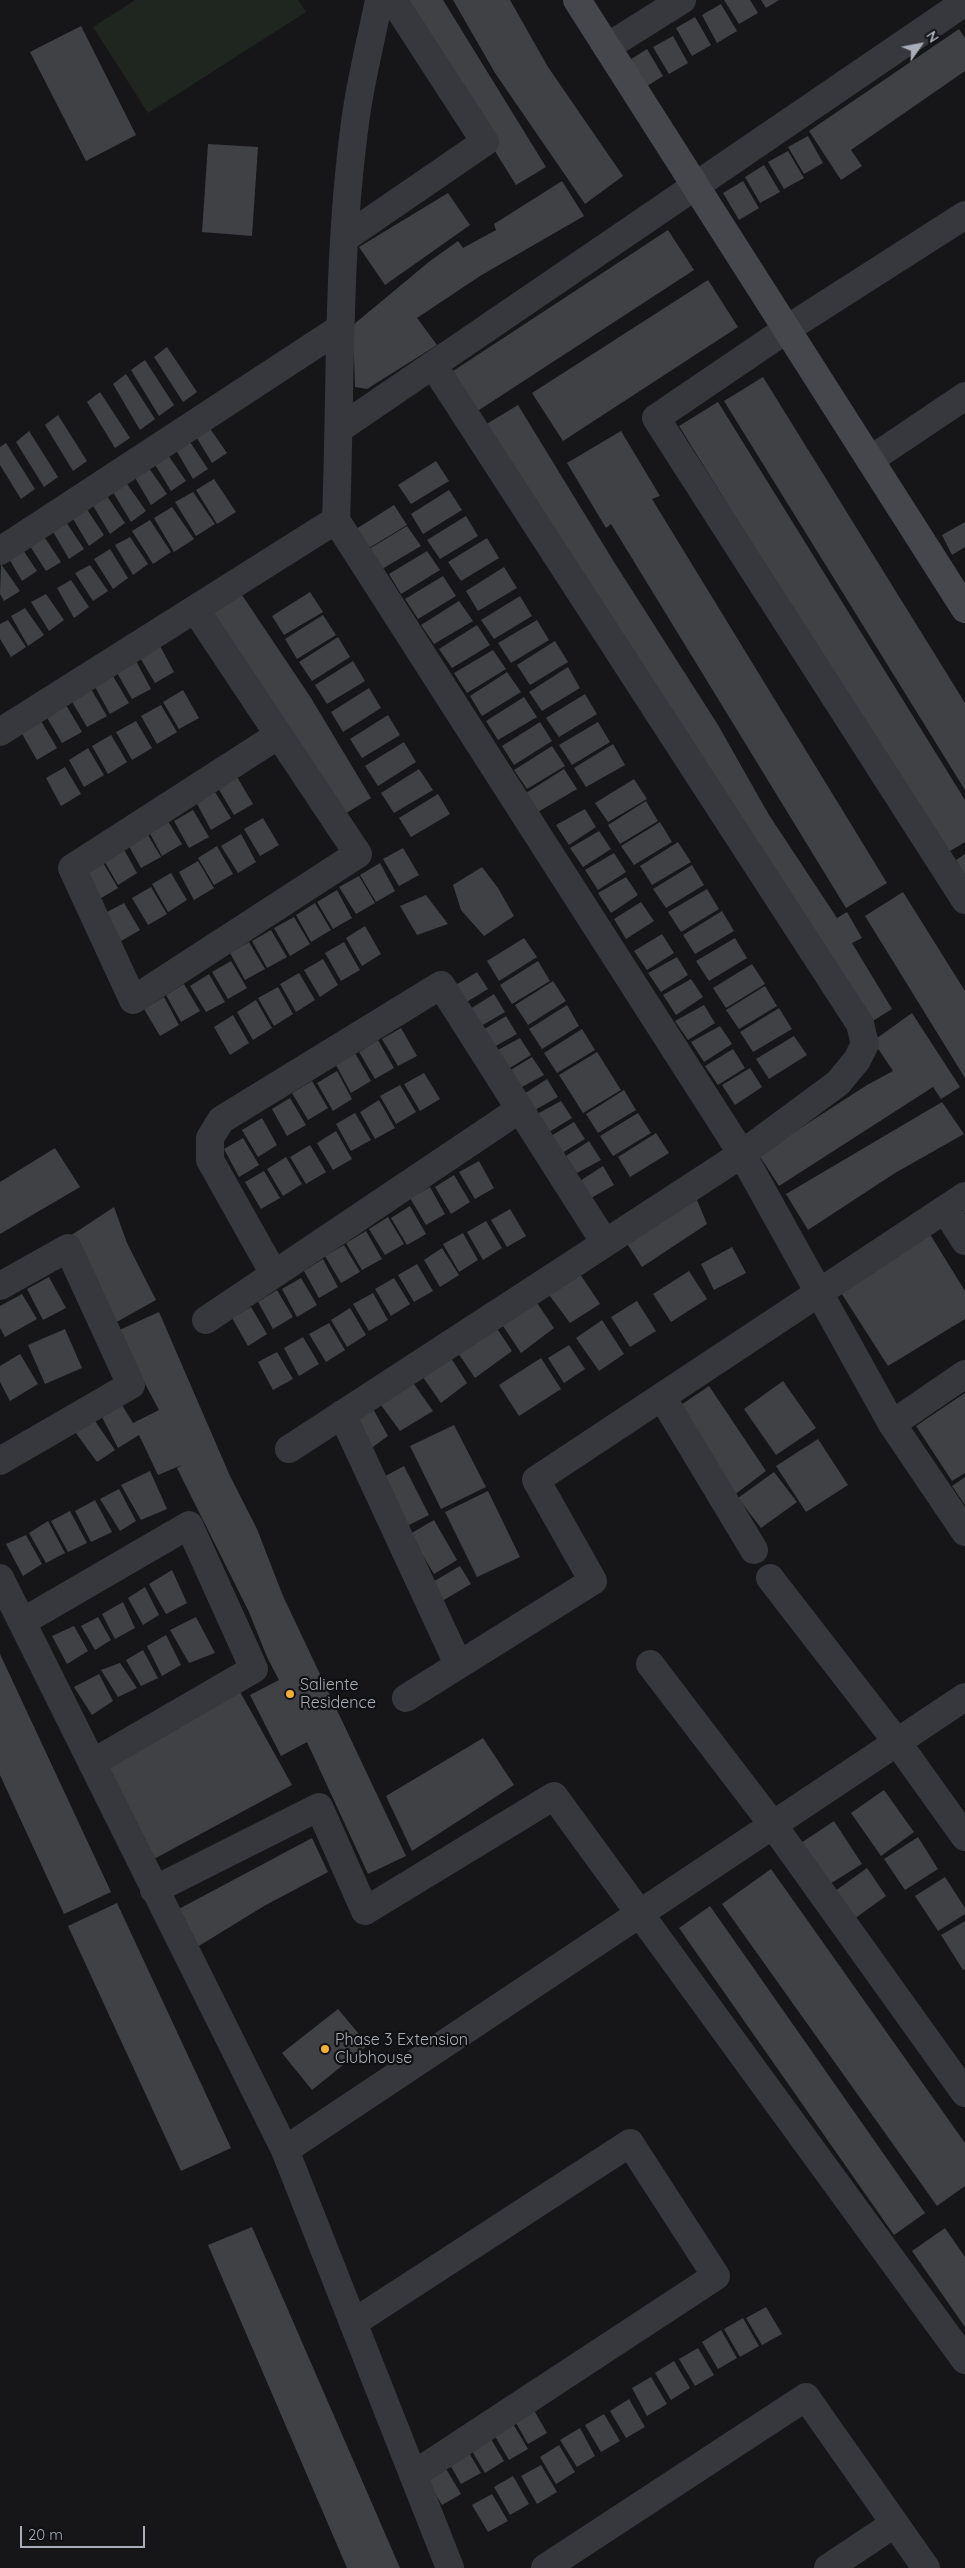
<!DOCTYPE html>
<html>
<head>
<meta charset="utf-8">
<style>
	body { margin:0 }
	#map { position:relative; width:965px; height:2568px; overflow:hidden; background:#161618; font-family:Quicksand,sans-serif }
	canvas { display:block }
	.north { position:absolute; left:895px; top:20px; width:50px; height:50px; -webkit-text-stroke:4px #111113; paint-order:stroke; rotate:57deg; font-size:14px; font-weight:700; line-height:20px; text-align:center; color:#a8adb8 }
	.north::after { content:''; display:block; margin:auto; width:18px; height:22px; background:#a8adb8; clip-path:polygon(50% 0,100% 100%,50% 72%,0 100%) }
	.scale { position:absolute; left:20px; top:2526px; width:125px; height:22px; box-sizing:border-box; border:2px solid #a8adb8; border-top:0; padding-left:6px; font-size:15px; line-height:18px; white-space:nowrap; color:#a8adb8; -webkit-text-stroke:4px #111113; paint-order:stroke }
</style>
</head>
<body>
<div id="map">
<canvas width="965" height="2568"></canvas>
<div class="north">N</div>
<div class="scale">20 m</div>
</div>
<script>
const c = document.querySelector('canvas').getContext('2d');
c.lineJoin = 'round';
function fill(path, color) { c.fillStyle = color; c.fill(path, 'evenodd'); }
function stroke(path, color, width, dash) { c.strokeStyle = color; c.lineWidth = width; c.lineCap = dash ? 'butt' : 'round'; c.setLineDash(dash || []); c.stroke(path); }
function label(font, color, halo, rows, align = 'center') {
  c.font = font + ' Quicksand,sans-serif'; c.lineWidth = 4.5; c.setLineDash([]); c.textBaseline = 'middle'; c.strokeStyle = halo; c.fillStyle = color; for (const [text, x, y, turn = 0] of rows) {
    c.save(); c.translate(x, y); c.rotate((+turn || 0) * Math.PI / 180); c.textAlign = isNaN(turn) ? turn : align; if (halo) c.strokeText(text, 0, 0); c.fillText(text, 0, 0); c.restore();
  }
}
fill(new Path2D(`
	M135,0h163l8,12 -158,101 -55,-86z`), '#1e261f');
fill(new Path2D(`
	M401,0h42l103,167 -30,18z
	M453,0h57l38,67 75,109 -38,28 -90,-131z
	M724,0h26l8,13 -19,11z
	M761,0h18l-13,8z
	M721,4l16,27 -20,12 -15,-28z
	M695,17l16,28 -19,11 -16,-28z
	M81,26l55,109 -50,26 -56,-109z
	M959,29l6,9v33l-114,79 11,16 -21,14 -32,-49z
	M673,36l15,27 -19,11 -16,-27z
	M647,49l16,27 -19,12 -16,-27z
	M808,136l15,27 -19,11 -16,-27z
	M208,144l50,3 -6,89 -50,-4z
	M788,151l16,27 -20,11 -16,-27z
	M764,165l16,27 -20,11 -15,-26z
	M562,181l22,35 -104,60 -63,42 20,27 -70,44 -12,-2 -2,-62 77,-64 28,-20 5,7 33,-18 -2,-6z
	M743,181l16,27 -20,12 -16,-27z
	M448,193l22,32 -85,60 -26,-38z
	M668,230l26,40 -218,142 -26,-39z
	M708,280l30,47 -175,114 -31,-48z
	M167,347l30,45 -14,10 -29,-45z
	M145,360l29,45 -15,11 -28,-46z
	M126,374l29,45 -15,11 -27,-46z
	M763,377l202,326v87l-241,-389z
	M100,392l30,46 -15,10 -28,-46z
	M718,402l247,398v42l-20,12 -266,-428z
	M518,405l96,157 104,163 51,90 68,103 10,-6 15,26 -10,5 40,66 -29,18 -378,-602z
	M58,415l29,46 -14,10 -28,-46z
	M209,427l18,26 -15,10 -17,-28z
	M29,431l29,46 -14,10 -28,-45z
	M621,431l39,65 -8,3 235,384 -41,25 -235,-384 -5,4 -39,-65z
	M190,442l18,27 -15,10 -17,-29z
	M6,443l29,46 -14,10 -21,-34v-18z
	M168,455l18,26 -15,10 -17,-28z
	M436,461l13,20 -38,23 -13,-19z
	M149,468l18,26 -16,11 -17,-29z
	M214,479l22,33 -19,12 -21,-34z
	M127,484l19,27 -15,11 -18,-30z
	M449,490l13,20 -39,24 -12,-20z
	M193,492l22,32 -19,12 -21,-34z
	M107,496l18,27 -15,11 -18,-30z
	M394,505l13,20 -38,23 -13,-19z
	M172,507l22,32 -20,13 -20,-34z
	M86,508l18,27 -15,11 -17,-29z
	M466,516l12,20 -38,23 -13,-19z
	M150,520l21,32 -18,12 -21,-33z
	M66,522l18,27 -15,10 -17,-29z
	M965,522v25l-13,8 -10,-20z
	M407,526l14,20 -39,23 -13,-20z
	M43,535l18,27 -15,9 -18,-28z
	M130,537l18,27 -15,11 -18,-30z
	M487,538l12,20 -38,23 -13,-19z
	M19,544l18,27 -15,10 -17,-29z
	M110,549l18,29 -15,11 -19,-30z
	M427,551l13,19 -39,24 -12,-20z
	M1,564l19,27 -16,10 -4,-7z
	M90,565l18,26 -15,10 -18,-28z
	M504,567l13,21 -39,23 -12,-20z
	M443,576l13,20 -38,23 -13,-20z
	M71,580l18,27 -15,11 -17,-30z
	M238,589l73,109 60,100 -28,17 -133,-205z
	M310,592l13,20 -39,23 -12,-19z
	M46,594l18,26 -15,11 -18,-29z
	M520,596l12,20 -38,23 -13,-19z
	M459,601l14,20 -39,23 -13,-19z
	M25,608l19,27 -16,11 -17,-30z
	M323,615l13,20 -39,24 -12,-20z
	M8,620l18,27 -15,10 -11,-18v-15z
	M537,620l12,20 -38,23 -13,-20z
	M477,625l13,20 -38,23 -13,-19z
	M338,637l12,20 -38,24 -13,-19z
	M555,641l13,21 -38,23 -13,-20z
	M159,644l15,28 -19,11 -16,-27z
	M493,650l13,19 -39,24 -13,-20z
	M136,661l15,28 -19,10 -15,-26z
	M353,661l12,20 -38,23 -12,-19z
	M568,667l12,21 -38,23 -13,-19z
	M507,672l14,20 -39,24 -12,-20z
	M113,676l16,27 -19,11 -15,-27z
	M369,688l12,20 -38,24 -12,-20z
	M91,689l16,27 -20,11 -16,-27z
	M183,690l16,28 -20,11 -16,-27z
	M585,694l12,20 -38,23 -13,-19z
	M524,697l13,20 -39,23 -12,-19z
	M66,705l16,27 -20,11 -16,-27z
	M161,705l16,27 -20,12 -16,-28z
	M388,715l12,20 -38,23 -12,-19z
	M41,721l16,27 -20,12 -16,-28z
	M136,721l16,27 -20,12 -16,-28z
	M540,722l12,19 -38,24 -12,-19z
	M598,722l12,20 -38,23 -13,-20z
	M111,735l16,27 -19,12 -16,-28z
	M404,742l12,20 -38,24 -13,-20z
	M613,744l12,21 -39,22 -12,-19z
	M552,746l13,20 -38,23 -13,-19z
	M88,748l16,27 -20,12 -15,-27z
	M65,767l16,27 -20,12 -15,-28z
	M419,769l14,21 -39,23 -13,-20z
	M564,769l13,20 -39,23 -12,-19z
	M237,777l16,27 -19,11 -16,-27z
	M634,779l13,20 -39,23 -13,-19z
	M215,792l16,26 -20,12 -15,-28z
	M438,794l12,20 -39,23 -12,-19z
	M646,801l12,20 -38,23 -12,-19z
	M585,809l11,18 -27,18 -13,-20z
	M193,810l16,27 -20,11 -15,-27z
	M166,818l16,26 -20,12 -15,-28z
	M263,818l16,27 -19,11 -16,-27z
	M660,822l12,20 -38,23 -13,-19z
	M145,830l16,27 -20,11 -15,-27z
	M599,831l12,18 -28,18 -13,-19z
	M241,834l15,28 -18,11 -17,-27z
	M678,842l13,20 -39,23 -12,-19z
	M122,846l15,27 -19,12 -16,-28z
	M217,846l16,28 -19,11 -16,-27z
	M403,848l16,27 -20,11 -16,-27z
	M614,853l12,19 -28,18 -13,-20z
	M965,854v21l-9,-15z
	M102,861l16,27 -20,12 -15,-27z
	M198,861l16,27 -20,12 -15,-28z
	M380,863l15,28 -19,11 -16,-27z
	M692,865l12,20 -38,23 -13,-19z
	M482,867l16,21 16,28 -30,20 -23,-26 -8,-25z
	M171,873l16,27 -19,12 -16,-28z
	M359,876l16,27 -19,11 -17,-27z
	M626,877l12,18 -27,18 -13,-20z
	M151,887l16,27 -19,11 -16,-27z
	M707,889l12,20 -38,23 -13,-20z
	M337,890l15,28 -19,11 -16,-27z
	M903,892l62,99v87l-100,-162z
	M426,895l22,29 -31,11 -17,-29z
	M641,902l13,19 -28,18 -12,-20z
	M124,903l16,27 -19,11 -16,-28z
	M315,903l16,27 -20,12 -15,-27z
	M722,911l12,20 -39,23 -12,-19z
	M294,917l16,27 -20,12 -16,-28z
	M365,926l16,28 -19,12 -16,-28z
	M271,930l16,27 -20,11 -15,-27z
	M662,934l12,19 -27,17 -13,-19z
	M524,938l13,19 -38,24 -12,-20z
	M735,938l12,20 -38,23 -13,-20z
	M249,942l16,27 -20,11 -15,-27z
	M344,942l16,28 -19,11 -16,-28z
	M677,957l11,18 -27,17 -13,-19z
	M323,959l15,26 -18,12 -16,-27z
	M231,961l16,27 -19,11 -16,-27z
	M538,961l12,20 -38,23 -12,-19z
	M752,964l13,20 -39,24 -13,-20z
	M477,972l11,17 -23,14 -11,-17z
	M299,973l16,27 -19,12 -16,-28z
	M209,974l16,28 -19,10 -16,-26z
	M691,979l12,18 -27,18 -13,-20z
	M553,981l13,20 -38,24 -13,-20z
	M184,984l16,27 -19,11 -15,-27z
	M765,986l12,20 -38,23 -13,-19z
	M278,987l15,27 -19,12 -16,-28z
	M494,994l11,18 -24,14 -11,-17z
	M164,997l15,28 -19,11 -16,-27z
	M256,1000l16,28 -19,12 -16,-28z
	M567,1005l12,21 -37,23 -13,-20z
	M704,1005l11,18 -27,17 -13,-19z
	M779,1008l13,21 -39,23 -13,-20z
	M912,1013l48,74 -19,12 -8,-12 -154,99 -20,-31 108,-70 26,-14 -20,-30z
	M233,1015l16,28 -19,12 -16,-28z
	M506,1016l11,18 -23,13 -11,-17z
	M720,1026l12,18 -28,18 -13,-20z
	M401,1028l16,28 -19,10 -16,-27z
	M582,1029l13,21 -38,23 -13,-20z
	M794,1036l13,19 -38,24 -13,-20z
	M520,1038l11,17 -23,14 -12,-18z
	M378,1040l16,28 -19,11 -16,-27z
	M733,1049l12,19 -27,17 -13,-19z
	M597,1052l24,38 -38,23 -24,-38z
	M355,1053l16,28 -20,12 -15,-28z
	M532,1057l12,18 -24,13 -11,-17z
	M750,1068l12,19 -27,18 -13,-20z
	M337,1071l15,28 -19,12 -16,-28z
	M424,1073l16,26 -20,12 -16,-27z
	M547,1079l11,18 -23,13 -11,-16z
	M312,1081l16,27 -20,12 -16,-27z
	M400,1085l16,27 -20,12 -16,-28z
	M624,1090l12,20 -38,23 -12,-19z
	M290,1098l16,27 -19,11 -15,-27z
	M379,1100l16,28 -20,11 -15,-27z
	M561,1101l11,17 -23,14 -12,-18z
	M942,1102l22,32 -69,39 -87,57 -22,-36z
	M355,1113l16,27 -20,11 -15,-27z
	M638,1113l13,20 -38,23 -13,-20z
	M262,1118l15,27 -19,12 -16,-27z
	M574,1122l11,17 -23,14 -11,-17z
	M336,1131l16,28 -19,11 -16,-27z
	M656,1133l13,20 -39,24 -12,-20z
	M243,1138l16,27 -20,12 -15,-28z
	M589,1141l12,19 -24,13 -11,-17z
	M310,1145l16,27 -20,12 -16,-27z
	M55,1148l25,39 -80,47v-52z
	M286,1157l16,27 -19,12 -16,-27z
	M479,1161l15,27 -19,11 -16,-27z
	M603,1166l11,19 -23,13 -11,-17z
	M264,1171l16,27 -19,11 -16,-27z
	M454,1175l16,27 -19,12 -16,-27z
	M430,1187l15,27 -19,11 -16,-27z
	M697,1200l10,24 -65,43 -16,-25z
	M410,1206l16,28 -19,11 -16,-27z
	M114,1207l13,36 29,57 -43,24 -43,-88z
	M510,1209l16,27 -19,11 -16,-27z
	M388,1217l16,27 -19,11 -16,-26z
	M486,1221l16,27 -19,12 -16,-28z
	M366,1231l16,28 -20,11 -16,-27z
	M928,1231l37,60v28l-77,47 -50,-78z
	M463,1233l15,27 -19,12 -16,-28z
	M344,1245l16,27 -19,11 -16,-27z
	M732,1247l14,26 -32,17 -13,-26z
	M442,1248l17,27 -19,12 -16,-27z
	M323,1259l15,28 -19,11 -15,-27z
	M417,1264l16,27 -19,11 -16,-27z
	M689,1271l18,28 -36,23 -18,-28z
	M580,1274l20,30 -30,19 -23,-31z
	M49,1277l17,31 -23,12 -16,-31z
	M301,1278l16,27 -20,12 -15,-28z
	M394,1278l16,26 -19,12 -16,-27z
	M277,1290l16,27 -20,12 -15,-27z
	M373,1293l15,27 -19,11 -16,-27z
	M22,1294l15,25 -32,18 -5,-9v-22z
	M535,1300l19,28 -33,25 -20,-30z
	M637,1301l19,30 -26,16 -19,-30z
	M251,1307l16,27 -19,12 -16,-28z
	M350,1308l16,27 -19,12 -16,-27z
	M159,1312l71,164 27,53 26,67 123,260 -38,18 -61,-132 -26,14 -31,-61 29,-15 -12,-23 -18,-45 -72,-144 5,-3 -24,10 -19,-40 -21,13 -16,-31 20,-12 11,18 26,-13 -42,-79z
	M602,1320l22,34 -25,17 -23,-33z
	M329,1323l16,27 -19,12 -17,-28z
	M496,1327l16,24 -37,27 -19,-28z
	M65,1329l17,39 -37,16 -17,-39z
	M303,1337l16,27 -20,12 -15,-28z
	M569,1345l16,24 -21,14 -16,-25z
	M277,1352l16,27 -20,11 -15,-28z
	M20,1354l18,30 -28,17 -10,-19v-16z
	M449,1355l18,28 -26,20 -21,-30z
	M541,1358l20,31 -42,27 -20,-31z
	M411,1380l22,31 -33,20 -22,-30z
	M783,1381l33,47 -40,27 -32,-46z
	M709,1386l57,85 -32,24 -56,-88z
	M965,1393v80l-13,8 -36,-55z
	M372,1407l16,29 -18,13 -16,-28z
	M95,1421l20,29 -18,12 -24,-33z
	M454,1425l32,62 -45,22 -31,-63z
	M818,1439l30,46 -42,27 -30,-46z
	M404,1466l25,49 -24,12 -25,-48z
	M150,1471l17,38 -26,11 -20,-35z
	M774,1472l23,30 -36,26 -23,-30z
	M965,1477v28l-13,-19z
	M119,1489l17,32 -16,10 -20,-32z
	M488,1491l32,66 -43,20 -32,-65z
	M95,1500l17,32 -21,10 -16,-31z
	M70,1511l17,32 -19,9 -17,-31z
	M434,1520l23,40 -23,14 -24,-40z
	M48,1521l17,32 -19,10 -17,-30z
	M26,1535l16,29 -19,12 -17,-32z
	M460,1566l11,18 -29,17 -11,-18z
	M172,1570l15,33 -21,11 -17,-30z
	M145,1587l14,28 -16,10 -15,-27z
	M123,1602l12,26 -20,11 -13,-25z
	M98,1617l13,23 -16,10 -14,-24z
	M196,1617l19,36 -26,10 -19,-33z
	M74,1626l14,25 -21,13 -15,-28z
	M166,1635l15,30 -19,11 -15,-30z
	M143,1650l15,28 -17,8 -15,-26z
	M0,1654l111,238 -47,22 -64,-139z
	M120,1663l17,25 -19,9 -17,-27z
	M99,1674l14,27 -21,14 -18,-28z
	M239,1690l53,95 -140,75 -47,-94z
	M483,1738l31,47 -102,66 -26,-55z
	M884,1790l30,42 -33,24 -30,-43z
	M834,1821l28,43 -34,21 -27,-42z
	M918,1837l20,32 -33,21 -21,-31z
	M312,1838l16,34 -64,34 -70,43 -19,-38z
	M867,1868l19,28 -32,23 -19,-28z
	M771,1869l194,274v43l-28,20 -215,-302z
	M945,1877l20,31v6l-27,17 -23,-35z
	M117,1903l114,245 -50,23 -113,-245z
	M710,1906l215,307 -31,22 -215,-307z
	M965,1921v48l-2,1 -22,-35z
	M338,2009l30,36 -56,45 -30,-37z
	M252,2227l148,341h-53l-139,-323z
	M945,2228l20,29v70l-53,-76z
	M766,2307l16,27 -20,11 -16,-27z
	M743,2318l16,28 -19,11 -16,-28z
	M721,2330l16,28 -19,11 -16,-27z
	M698,2348l16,27 -19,11 -16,-27z
	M674,2361l16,27 -19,12 -16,-27z
	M651,2377l16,27 -20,12 -15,-28z
	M629,2399l16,28 -19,11 -16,-27z
	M531,2405l16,28 -19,11 -16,-28z
	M604,2414l16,27 -19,11 -16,-27z
	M512,2422l16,27 -19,11 -16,-27z
	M580,2428l15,28 -18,11 -17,-27z
	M488,2434l16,27 -19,12 -16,-27z
	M559,2445l16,27 -19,12 -16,-27z
	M465,2446l16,27 -20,11 -16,-28z
	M541,2465l16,27 -20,12 -16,-28z
	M445,2467l16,27 -19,11 -16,-27z
	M513,2476l16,28 -19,11 -16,-28z
	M492,2494l16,27 -20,11 -16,-27z`), '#404145');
stroke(new Path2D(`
	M379,0c-8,41 -19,82 -24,123 -18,132 -14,265 -19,397l406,634 150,270 73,108
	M607,47l75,-47
	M965,215l-178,114 -131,89 309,482
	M345,238l140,-96 -92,-142
	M339,429l626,-427
	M870,460l95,-64
	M0,551l339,-222
	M195,609l163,245 -225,146 -61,-132 205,-132
	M0,732l336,-212
	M945,1209l20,32
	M274,1274l-64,-114v-22l11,-18 220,-135 164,258
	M0,1286l68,-38 63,137 -131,76
	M206,1320l314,-211
	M662,1397l92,153
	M342,1414l116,250
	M892,1424l73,-50
	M289,1449l453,-295 96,-71 19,-23 8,-16 -5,-20 -427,-659
	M0,1578l285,572 165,418
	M770,1578l127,164 68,95
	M22,1622l167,-97 65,144 -162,94
	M650,1664l123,161 192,268
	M406,1698l187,-117 -57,-101 429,-284
	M154,1890l165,-83 46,104 189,-115 411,564
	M285,2150l680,-453
	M353,2323l277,-180 86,133 -303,199
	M545,2568l261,-171 120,171
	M828,2568l66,-44`), '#37383d', 28);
stroke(new Path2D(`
	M577,0l388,609`), '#45474d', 28);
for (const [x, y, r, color] of [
	[290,1694,5,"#f2b134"],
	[325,2049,5,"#f2b134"]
]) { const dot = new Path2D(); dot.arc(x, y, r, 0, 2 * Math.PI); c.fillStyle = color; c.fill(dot); stroke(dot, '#111113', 2); }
label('16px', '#a8adb8', '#111113', [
	["Saliente",300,1685],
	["Residence",300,1703],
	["Phase 3 Extension",335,2040],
	["Clubhouse",335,2058]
], 'left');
</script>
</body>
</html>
